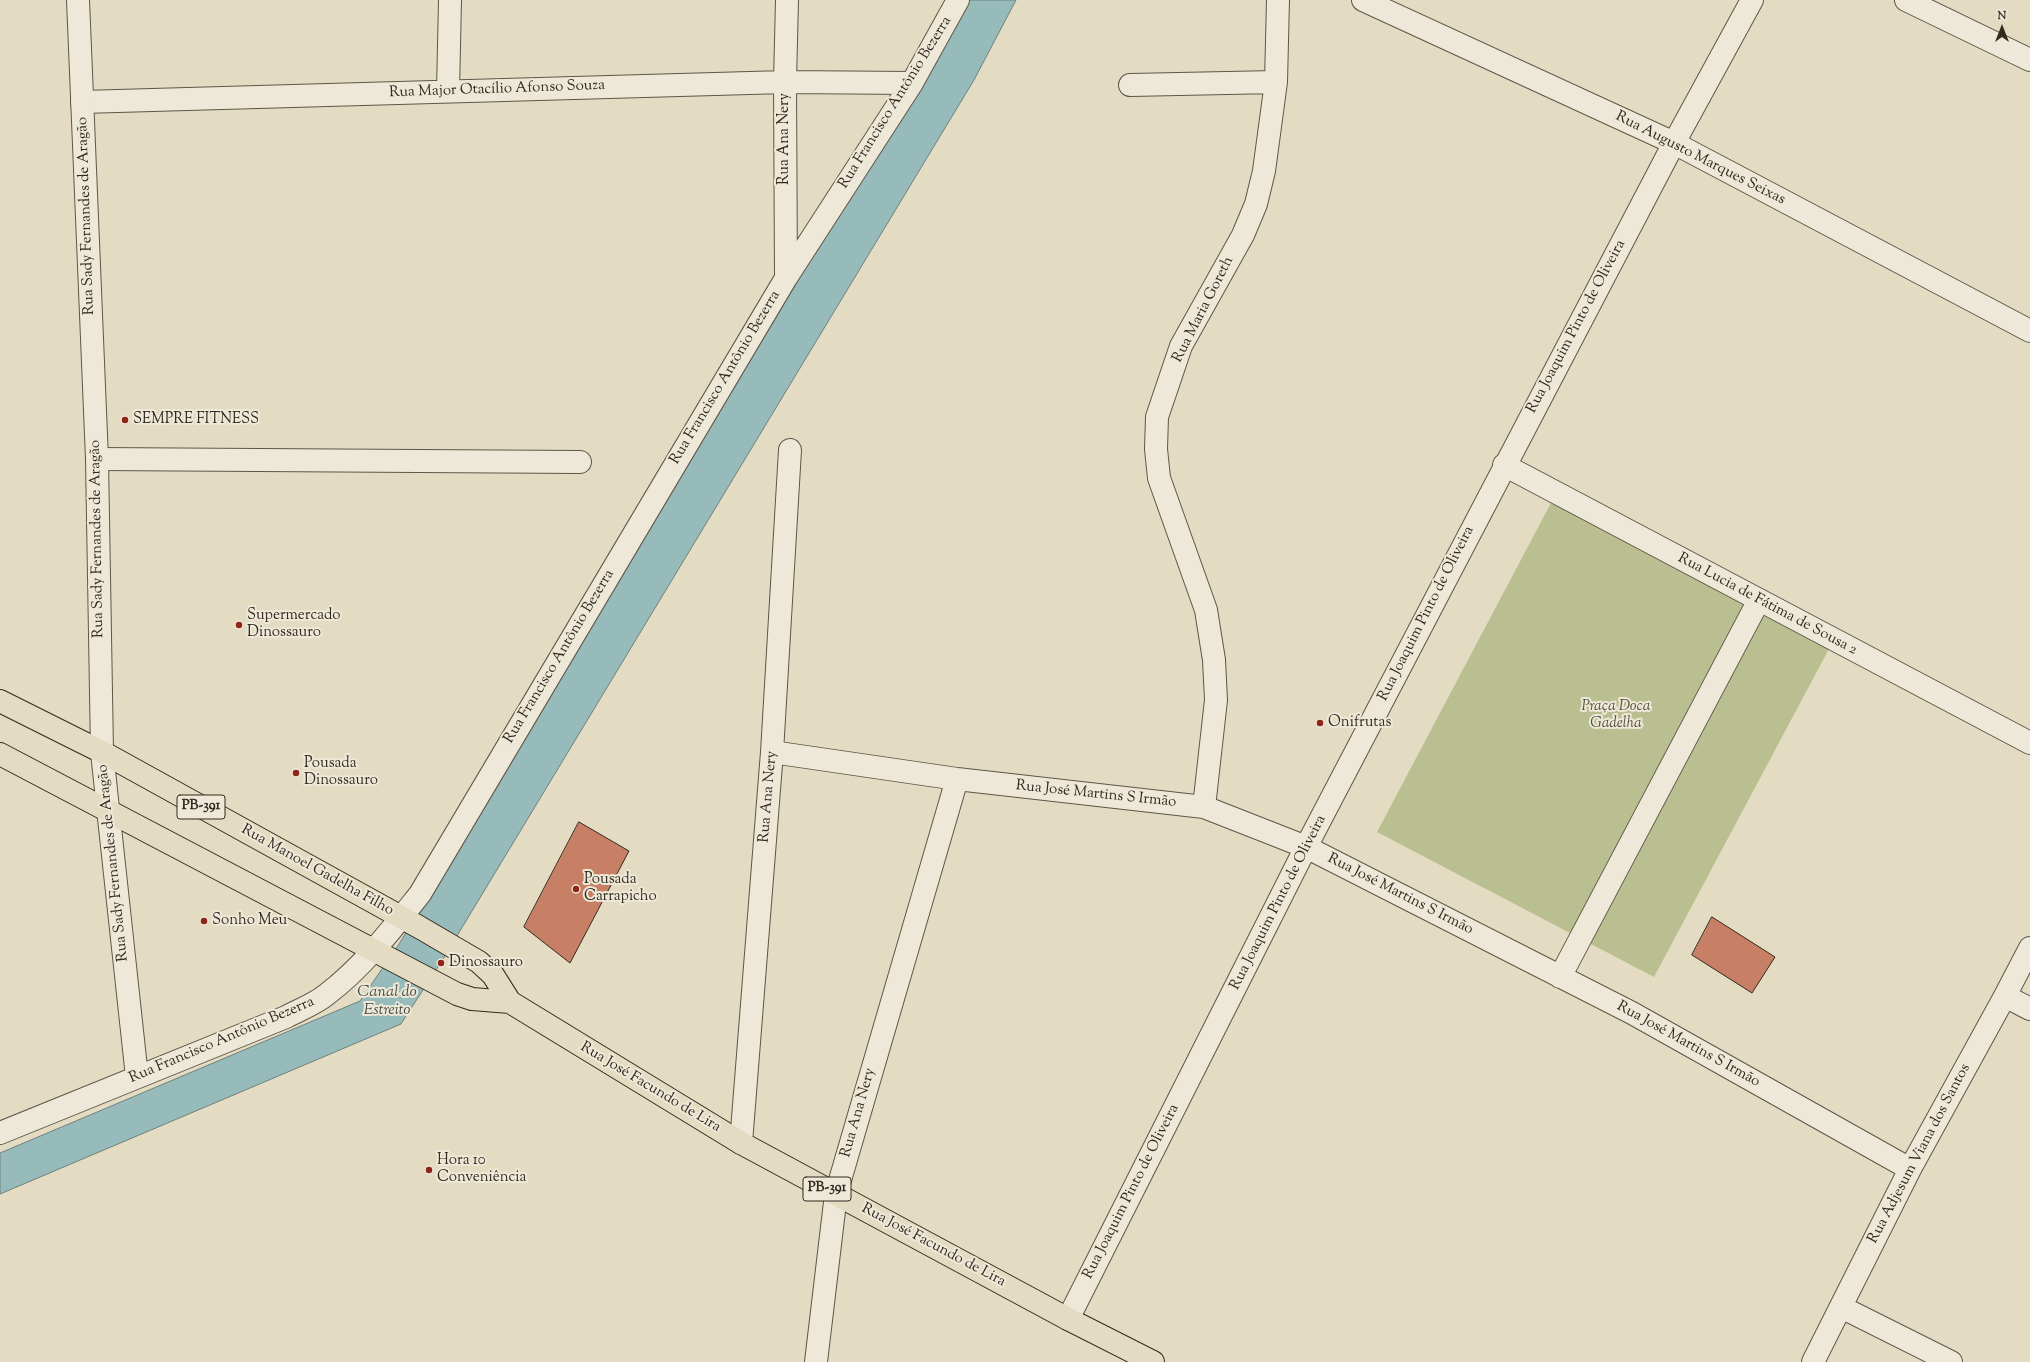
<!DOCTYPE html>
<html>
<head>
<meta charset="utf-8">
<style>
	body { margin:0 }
	#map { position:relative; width:2030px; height:1362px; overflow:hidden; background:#e4dcc2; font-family:"Sorts Mill Goudy",serif }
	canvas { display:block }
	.north { position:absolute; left:1982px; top:8px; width:40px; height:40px; -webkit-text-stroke:3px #ede8d7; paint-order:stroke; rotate:0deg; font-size:11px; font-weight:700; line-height:16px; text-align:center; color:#32291f }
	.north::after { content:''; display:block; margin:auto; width:14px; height:18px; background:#32291f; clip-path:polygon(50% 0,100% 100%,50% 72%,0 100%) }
</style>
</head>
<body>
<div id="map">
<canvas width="2030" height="1362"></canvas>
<div class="north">N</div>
</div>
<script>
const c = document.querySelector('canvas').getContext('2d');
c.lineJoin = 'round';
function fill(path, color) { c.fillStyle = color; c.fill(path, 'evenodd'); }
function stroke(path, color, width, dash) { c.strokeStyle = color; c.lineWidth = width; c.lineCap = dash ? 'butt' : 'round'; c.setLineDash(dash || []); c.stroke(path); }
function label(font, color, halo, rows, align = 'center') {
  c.font = font + ' "Sorts Mill Goudy",serif'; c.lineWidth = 4; c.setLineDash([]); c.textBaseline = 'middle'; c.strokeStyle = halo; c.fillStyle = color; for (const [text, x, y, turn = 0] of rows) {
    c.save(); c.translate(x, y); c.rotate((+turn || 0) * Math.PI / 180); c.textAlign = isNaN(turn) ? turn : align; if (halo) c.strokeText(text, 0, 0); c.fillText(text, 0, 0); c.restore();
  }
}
fill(new Path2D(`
	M1552,501l278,146 -176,330 -277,-145z`), '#b9bf90');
const water = new Path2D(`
	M967,0h49l-42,80 -531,879 -42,65 -401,170v-41l360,-152 39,-57z`);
fill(water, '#97baba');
stroke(water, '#6f807c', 1);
const building = new Path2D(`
	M579,822l50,29 -59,112 -46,-36z
	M1712,917l63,40 -23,36 -60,-38z`);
fill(building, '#c78066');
stroke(building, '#32291f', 1);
const service = new Path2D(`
	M97,459l483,3`);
const minor = new Path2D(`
	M1363,0l311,143 356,188
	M1906,0l124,60
	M1130,85l146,-3
	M448,91l2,-91
	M82,102l703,-20 127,1
	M786,278l-1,-196 2,-82
	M1504,465l526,278
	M772,752l185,27 247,28 102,40 326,166 278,156
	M1204,807l12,-107 -2,-40 -8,-50 -47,-132 -3,-29 1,-32 24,-71 62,-111 13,-31 8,-33 12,-89 2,-82
	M108,809l29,268
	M1560,977l199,-377
	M2005,996l25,13
	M0,1133l286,-116c13,-7 29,-13 40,-22 37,-28 66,-66 94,-101l366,-616 126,-195 46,-83
	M741,1143l31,-391 18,-302
	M1841,1307l110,55
	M1068,1319l238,-472 368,-704 78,-143
	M816,1362l20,-168 121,-415
	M1813,1362l97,-193 95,-173 25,-48`);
const tertiary = new Path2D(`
	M78,0l19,459 5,293 6,57`);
const primary = new Path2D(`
	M0,701l102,51 317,175 60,35 14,13 17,27
	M0,754l457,240 15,5 38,3 231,141 327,176 85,43`);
stroke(service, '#5e5648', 24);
stroke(minor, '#5e5648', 24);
stroke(tertiary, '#5e5648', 24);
stroke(primary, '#32291f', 24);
stroke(service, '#ede8d7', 22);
stroke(minor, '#ede8d7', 22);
stroke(tertiary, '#ede8d7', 22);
stroke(primary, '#e4dcc2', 22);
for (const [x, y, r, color] of [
	[125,420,4,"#8f2418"],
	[239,625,4,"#8f2418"],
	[1320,723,4,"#8f2418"],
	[296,773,4,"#8f2418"],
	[576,889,4,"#8f2418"],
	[204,921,4,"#8f2418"],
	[441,963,4,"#8f2418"],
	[429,1170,4,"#8f2418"]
]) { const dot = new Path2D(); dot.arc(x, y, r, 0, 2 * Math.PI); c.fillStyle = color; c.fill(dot); stroke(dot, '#ede8d7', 1.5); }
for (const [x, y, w] of [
	[201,807,48],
	[827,1189,48]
]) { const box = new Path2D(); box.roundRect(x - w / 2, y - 12, w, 24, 3); c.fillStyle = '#ede8d7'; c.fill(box); stroke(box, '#32291f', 1); }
label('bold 14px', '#32291f', null, [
	["PB-391",201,807],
	["PB-391",827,1189]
]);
label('15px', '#32291f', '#ede8d7', [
	["Rua Major Otacílio Afonso Souza",497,90,-2],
	["Rua Francisco Antônio Bezerra",896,103,-58],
	["Rua Ana Nery",785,139,-90],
	["Rua Augusto Marques Seixas",1700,159,27],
	["Rua Sady Fernandes de Aragão",87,216,-92],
	["Rua Maria Goreth",1204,310,-63],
	["Rua Joaquim Pinto de Oliveira",1577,327,-62],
	["Rua Francisco Antônio Bezerra",726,378,-59],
	["Rua Sady Fernandes de Aragão",98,539,-91],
	["Rua Lucia de Fátima de Sousa 2",1767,605,28],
	["Rua Joaquim Pinto de Oliveira",1427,614,-63],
	["Rua Francisco Antônio Bezerra",560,657,-59],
	["Rua José Martins S Irmão",1096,795,6],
	["Rua Ana Nery",769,797,-85],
	["Rua Sady Fernandes de Aragão",114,863,-96],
	["Rua Manoel Gadelha Filho",317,871,29],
	["Rua José Martins S Irmão",1400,895,27],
	["Rua Joaquim Pinto de Oliveira",1279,903,-63],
	["Rua Francisco Antônio Bezerra",222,1041,-23],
	["Rua José Martins S Irmão",1688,1045,29],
	["Rua José Facundo de Lira",650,1088,31],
	["Rua Ana Nery",859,1113,-74],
	["Rua Adjesum Viana dos Santos",1920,1154,-62],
	["Rua Joaquim Pinto de Oliveira",1132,1192,-63],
	["Rua José Facundo de Lira",933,1246,28]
]);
label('15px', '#32291f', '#ede8d7', [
	["SEMPRE FITNESS",133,420],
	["Supermercado",247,616],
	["Dinossauro",247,633],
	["Onifrutas",1328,723],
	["Pousada",304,764],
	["Dinossauro",304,781],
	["Pousada",584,880],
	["Carrapicho",584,897],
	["Sonho Meu",212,921],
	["Dinossauro",449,963],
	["Hora 10",437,1161],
	["Conveniência",437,1178]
], 'left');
label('italic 15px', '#544e3b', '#ede8d7', [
	["Praça Doca",1616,707],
	["Gadelha",1616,724]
]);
label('italic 16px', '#4b4d46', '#ede8d7', [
	["Canal do",387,993],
	["Estreito",387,1011]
]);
</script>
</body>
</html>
